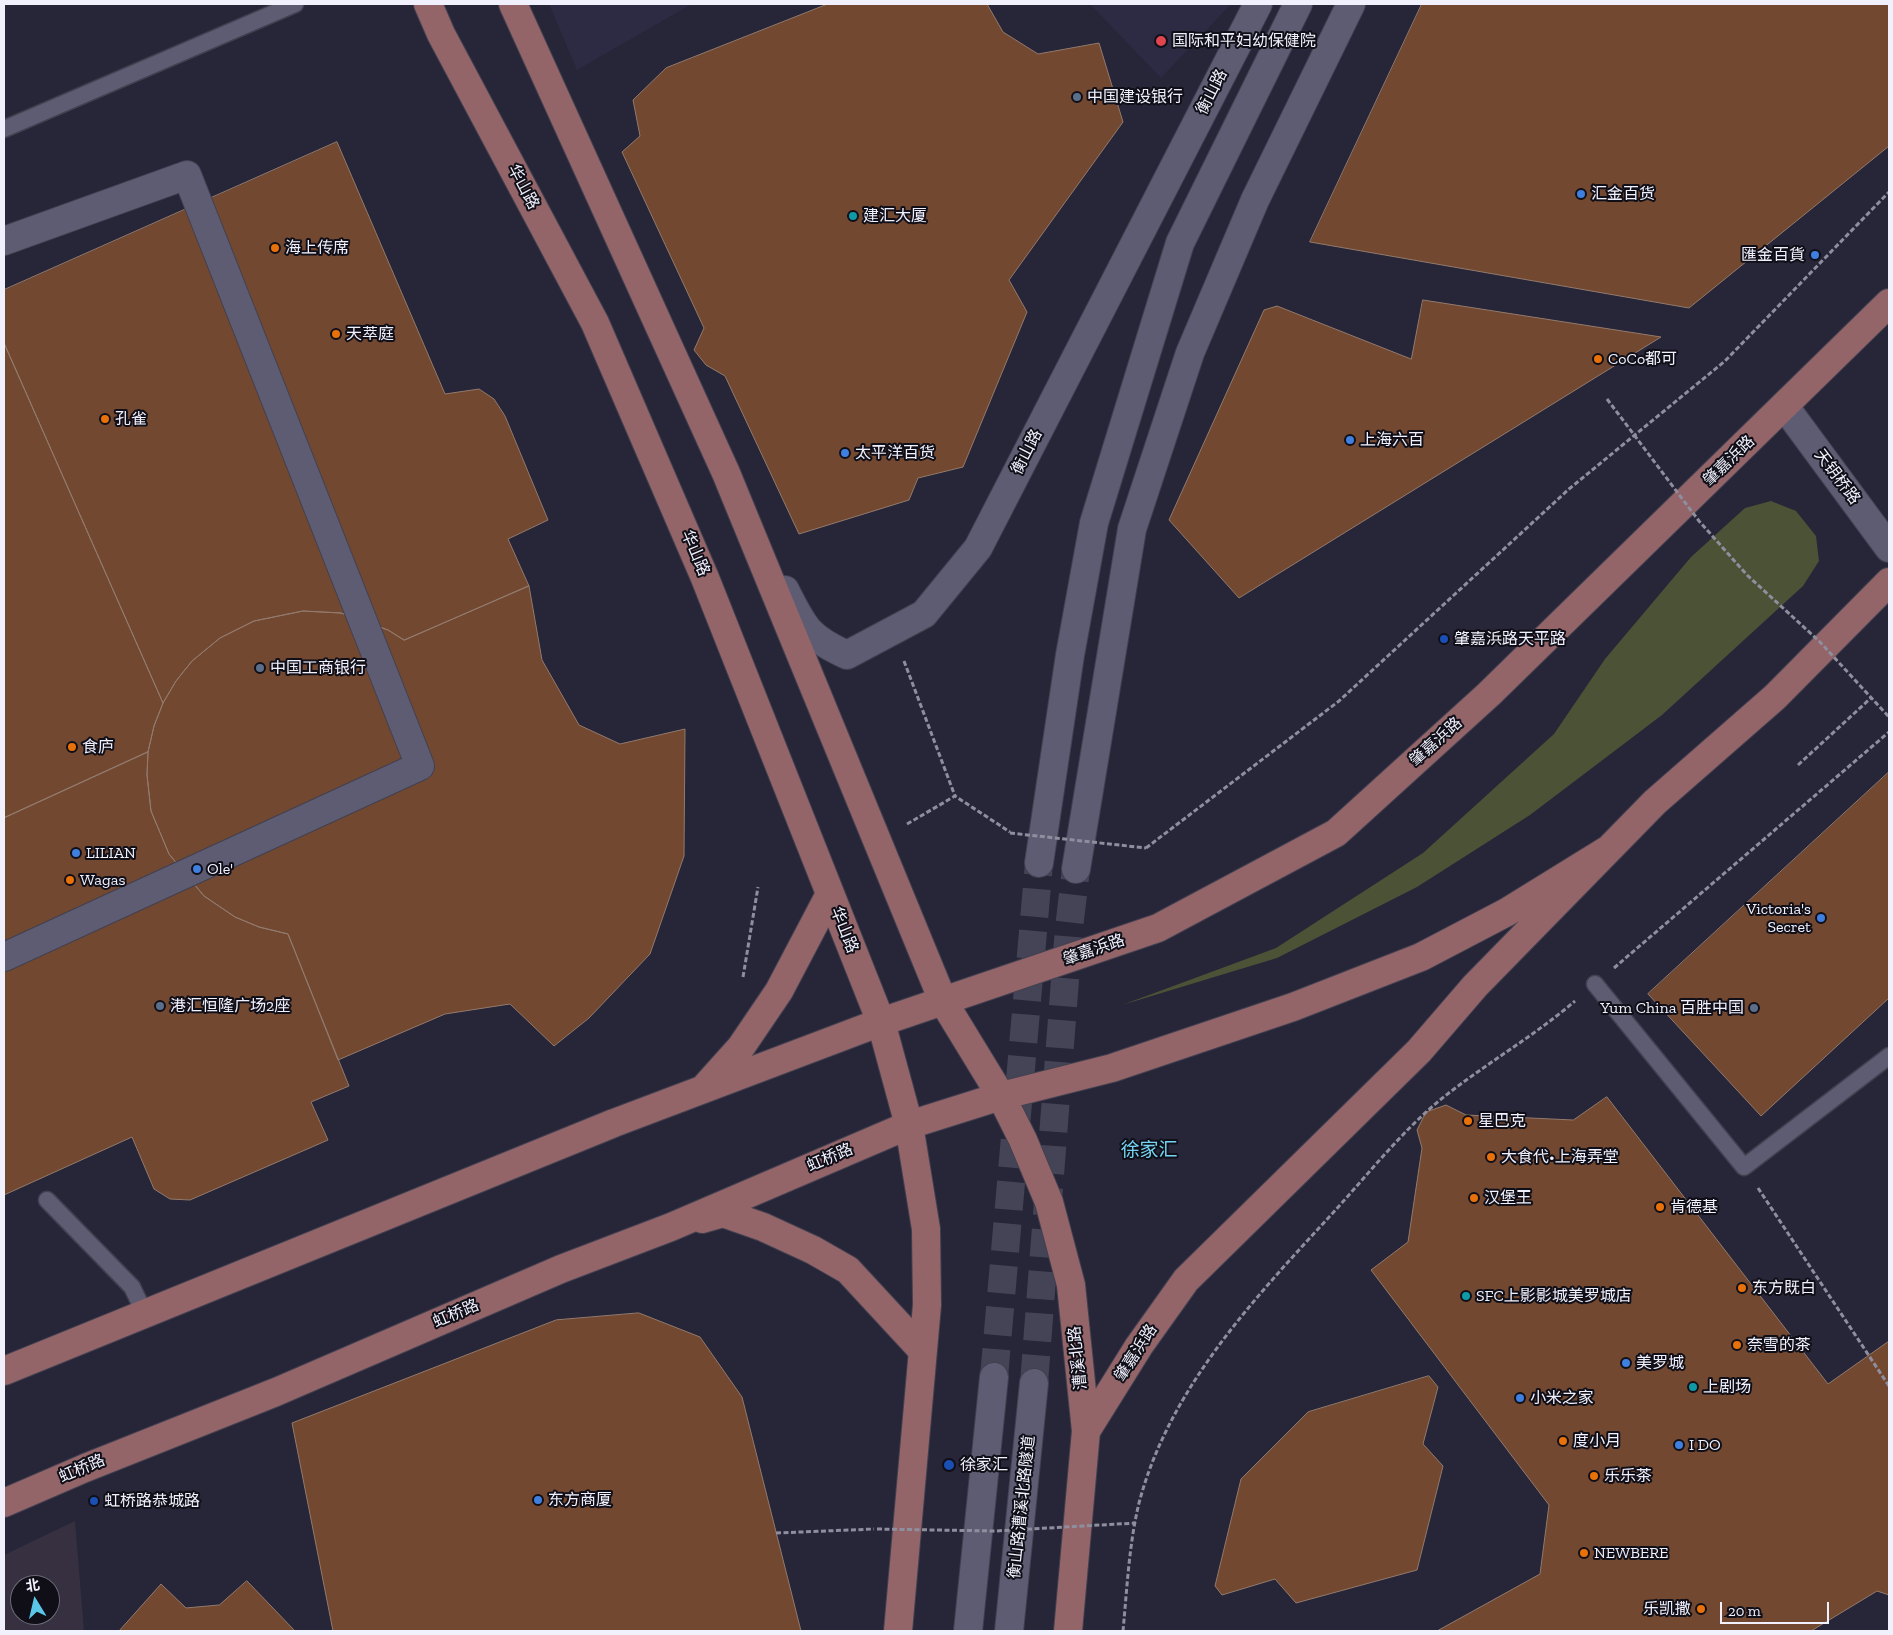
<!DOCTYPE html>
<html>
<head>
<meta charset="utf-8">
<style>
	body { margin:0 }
	#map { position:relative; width:1893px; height:1635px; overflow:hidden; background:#272538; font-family:"Zilla Slab","Noto Sans SC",serif }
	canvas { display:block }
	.frame { position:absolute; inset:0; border:5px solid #f1f1fe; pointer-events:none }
	.north { position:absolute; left:10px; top:1575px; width:50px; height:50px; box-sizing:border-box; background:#100f18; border:1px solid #6a6974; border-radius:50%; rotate:351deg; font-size:14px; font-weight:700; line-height:20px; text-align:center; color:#f1f1fe }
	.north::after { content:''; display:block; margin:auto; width:18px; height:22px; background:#5bc7e7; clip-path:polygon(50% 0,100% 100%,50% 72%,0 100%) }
	.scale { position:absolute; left:1720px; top:1602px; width:109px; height:22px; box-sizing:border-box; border:2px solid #f1f1fe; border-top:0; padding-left:6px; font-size:15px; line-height:18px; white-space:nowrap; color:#f1f1fe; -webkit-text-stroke:4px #100f18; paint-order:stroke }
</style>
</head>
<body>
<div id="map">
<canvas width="1893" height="1635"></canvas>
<div class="frame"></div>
<div class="north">北</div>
<div class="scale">20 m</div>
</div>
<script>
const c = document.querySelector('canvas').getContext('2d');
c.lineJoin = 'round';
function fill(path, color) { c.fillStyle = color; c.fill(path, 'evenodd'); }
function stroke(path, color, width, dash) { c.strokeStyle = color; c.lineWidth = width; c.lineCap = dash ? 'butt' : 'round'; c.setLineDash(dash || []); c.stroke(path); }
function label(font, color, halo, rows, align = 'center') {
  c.font = font + ' "Zilla Slab","Noto Sans SC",serif'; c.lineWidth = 4; c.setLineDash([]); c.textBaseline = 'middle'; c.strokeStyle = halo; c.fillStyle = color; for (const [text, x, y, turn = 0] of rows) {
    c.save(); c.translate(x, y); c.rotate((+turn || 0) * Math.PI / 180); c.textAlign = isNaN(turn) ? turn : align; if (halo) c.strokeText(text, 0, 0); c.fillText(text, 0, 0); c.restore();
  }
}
fill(new Path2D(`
	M549,4h143l-115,66z
	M1090,4h141l-70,74z`), '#2d2a44');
fill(new Path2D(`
	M75,1521l9,110h-80v-76zM20,1585h30v30h-30z`), '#363040');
fill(new Path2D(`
	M1771,501l25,10 20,25 3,25 -16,25 -141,129 -132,100 -113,72 -140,71 -155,47 154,-57 147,-95 131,-119 51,-75 86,-102 54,-49z`), '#4b5236');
const building = new Path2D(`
	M828,4h159l16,28 35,22 61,-11 24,79 -114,158 18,32 -64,155 -45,11 -9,22 -110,34 -74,-158 -19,-11 -12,-15 10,-22 -82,-176 18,-16 -7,-36 33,-32z
	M1422,4h467v142l-200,162 -379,-66z
	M337,142l108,252 34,-5 15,10 11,17 43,104 -40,19 21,47 -125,54 -16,-10 -47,-17 -38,-2 -49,10 -34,17 -28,23 -16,20 -13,22 -159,-360v-53z
	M1423,300l238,37 -422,261 -70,-78 95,-210 13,-4 134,53z
	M4,343l159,360 -9,23 -6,26 -144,66z
	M529,586l13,74 37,65 41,19 65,-15 -1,127 -34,98 -61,64 -35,28 -44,-42 -65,10 -107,46 -50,-126 -29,-7 -24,-10 -31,-21 -35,-42 -18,-43 -4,-36 1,-23 6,-26 9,-23 13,-22 16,-20 28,-23 34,-17 49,-10 38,2 47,17 16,10z
	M148,752l-1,23 4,36 18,43 35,42 31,21 24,10 29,7 61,152 -38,16 17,38 -138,60 -20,-1 -16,-10 -22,-52 -128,58v-377z
	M1889,772v226l-128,118 -113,-122z
	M1607,1097l221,287 61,-43v254l-12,-4 -66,40h-374l103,-57 9,-69 -178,-235 37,-28 14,-94 -5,-18 9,-18 20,-7 20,10 107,5z
	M639,1313l61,24 42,60 59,234h-468l-41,-208 264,-103z
	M1429,1376l9,11 -15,57 20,22 -26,104 -121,33 -21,-24 -53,16 -7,-9 26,-107 67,-67z
	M247,1581l48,50h-176l42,-47 25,24 33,-3z`);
fill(building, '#724830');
stroke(building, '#927a6d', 1);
stroke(new Path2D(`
	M994,1377l45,-514
	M1034,1383l35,-455 7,-59`), '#454456', 28, [28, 14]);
const lane = new Path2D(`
	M4,129l291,-125
	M1595,984l149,183 145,-111
	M47,1200l85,87 13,27`);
const street = new Path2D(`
	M4,241l183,-66 233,591 -416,191`);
const secondary = new Path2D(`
	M1785,407l104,141
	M785,590c19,37 22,47 62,65l77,-41 54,-66 280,-544
	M1039,863l31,-208 24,-132 86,-280 118,-239
	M1076,869l56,-340 58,-176 65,-153 96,-196
	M968,1631l26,-254
	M1009,1631l25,-248`);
const primary = new Path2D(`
	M428,4l13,30 154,289 110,255 176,444 28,103 17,104 1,76 -29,326
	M513,4l213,469 217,528 58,95 22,44 26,62 22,83 15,146 -18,200
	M706,1086l35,-39 38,-56 51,-97
	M702,1219l21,-6 40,14 50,23 35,20 74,80
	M4,1371l610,-248 267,-101 277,-94 178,-95 153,-139 400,-391
	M1086,1431l53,-85 47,-66 233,-229 56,-65 180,-184 120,-105 114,-115
	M4,1503l81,-35 191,-76 285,-123 110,-42 238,-102 92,-29 111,-28 181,-61 128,-50 86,-45 102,-63`);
stroke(lane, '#424050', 19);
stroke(street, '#424050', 30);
stroke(secondary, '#424050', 30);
stroke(primary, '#424050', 30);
stroke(new Path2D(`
	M904,661l51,135
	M1798,765l74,-68
	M907,824l48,-28 55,36
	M1146,848l193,-147 230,-212 156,-128 164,-169
	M1614,968l275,-236
	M743,977l15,-90
	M1758,1188l131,198
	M776,1533l98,-4
	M1123,1631c4,-42 6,-87 16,-128 30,-114 114,-203 191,-287 37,-40 72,-86 115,-120 42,-33 89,-60 130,-95`), '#8f8e9e', 3, [5, 2.5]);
stroke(lane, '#5e5c72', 16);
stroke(street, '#5e5c72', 28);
stroke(secondary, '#5e5c72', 28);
stroke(primary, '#936569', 28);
stroke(new Path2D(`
	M1607,399l92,122 48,54 72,66 70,76
	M1010,833l136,15
	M877,1529l118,2 141,-8`), '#8f8e9e', 3, [5, 2.5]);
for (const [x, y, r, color] of [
	[1161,41,6,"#e0444e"],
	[1077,97,5,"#5c6f8a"],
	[1581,194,5,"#3f7fe0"],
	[853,216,5,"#0f9aa8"],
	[275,248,5,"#e8710a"],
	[1815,255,5,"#3f7fe0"],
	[336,334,5,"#e8710a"],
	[1598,359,5,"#e8710a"],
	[105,419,5,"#e8710a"],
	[1350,440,5,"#3f7fe0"],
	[845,453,5,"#3f7fe0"],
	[1444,639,5,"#1a4fb4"],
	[260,668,5,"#5c6f8a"],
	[72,747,5,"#e8710a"],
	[76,853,5,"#3f7fe0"],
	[197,869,5,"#3f7fe0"],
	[70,880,5,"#e8710a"],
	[1821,918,5,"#3f7fe0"],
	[160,1006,5,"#5c6f8a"],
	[1754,1008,5,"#5c6f8a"],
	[1468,1121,5,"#e8710a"],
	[1491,1157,5,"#e8710a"],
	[1474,1198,5,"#e8710a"],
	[1660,1207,5,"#e8710a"],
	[1742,1288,5,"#e8710a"],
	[1466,1296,5,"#0f9aa8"],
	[1737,1345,5,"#e8710a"],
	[1626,1363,5,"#3f7fe0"],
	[1693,1387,5,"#0f9aa8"],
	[1520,1398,5,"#3f7fe0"],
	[1563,1441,5,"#e8710a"],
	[1679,1445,5,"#3f7fe0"],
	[949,1465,6,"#1a4fb4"],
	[1594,1476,5,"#e8710a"],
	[538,1500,5,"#3f7fe0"],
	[94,1501,5,"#1a4fb4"],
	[1584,1553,5,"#e8710a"],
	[1701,1609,5,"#e8710a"]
]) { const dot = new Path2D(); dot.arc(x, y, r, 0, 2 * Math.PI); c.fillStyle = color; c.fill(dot); stroke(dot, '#100f18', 2); }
label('16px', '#f1f1fe', '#100f18', [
	["国际和平妇幼保健院",1172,41],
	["中国建设银行",1087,97],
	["汇金百货",1591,194],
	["建汇大厦",863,216],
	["海上传席",285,248],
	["匯金百貨",1805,255,"right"],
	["天萃庭",346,334],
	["CoCo都可",1608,359],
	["孔雀",115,419],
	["上海六百",1360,440],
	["太平洋百货",855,453],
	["肇嘉浜路天平路",1454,639],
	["中国工商银行",270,668],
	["食庐",82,747],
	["LILIAN",86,853],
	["Ole'",207,869],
	["Wagas",80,880],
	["Victoria's",1811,909,"right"],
	["Secret",1811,927,"right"],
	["港汇恒隆广场2座",170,1006],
	["Yum China 百胜中国",1744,1008,"right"],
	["星巴克",1478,1121],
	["大食代•上海弄堂",1501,1157],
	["汉堡王",1484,1198],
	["肯德基",1670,1207],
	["东方既白",1752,1288],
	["SFC上影影城美罗城店",1476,1296],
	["奈雪的茶",1747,1345],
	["美罗城",1636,1363],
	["上剧场",1703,1387],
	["小米之家",1530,1398],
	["度小月",1573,1441],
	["I DO",1689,1445],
	["徐家汇",960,1465],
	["乐乐茶",1604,1476],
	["东方商厦",548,1500],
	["虹桥路恭城路",104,1501],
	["NEWBERE",1594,1553],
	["乐凯撒",1691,1609,"right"]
], 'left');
label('16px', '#f1f1fe', '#100f18', [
	["衡山路",1212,92,-63],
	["华山路",523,187,62],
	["衡山路",1027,452,-63],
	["肇嘉浜路",1729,461,-44],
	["天钥桥路",1837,477,53],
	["华山路",695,553,67],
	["肇嘉浜路",1436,742,-42],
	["华山路",844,930,68],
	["肇嘉浜路",1094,950,-19],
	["虹桥路",830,1158,-23],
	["虹桥路",456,1314,-23],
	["肇嘉浜路",1136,1353,-57],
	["漕溪北路",1078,1358,-96],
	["虹桥路",82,1469,-23],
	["衡山路漕溪北路隧道",1022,1507,-84]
]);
label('19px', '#73d3f1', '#100f18', [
	["徐家汇",1149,1151]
]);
</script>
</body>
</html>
